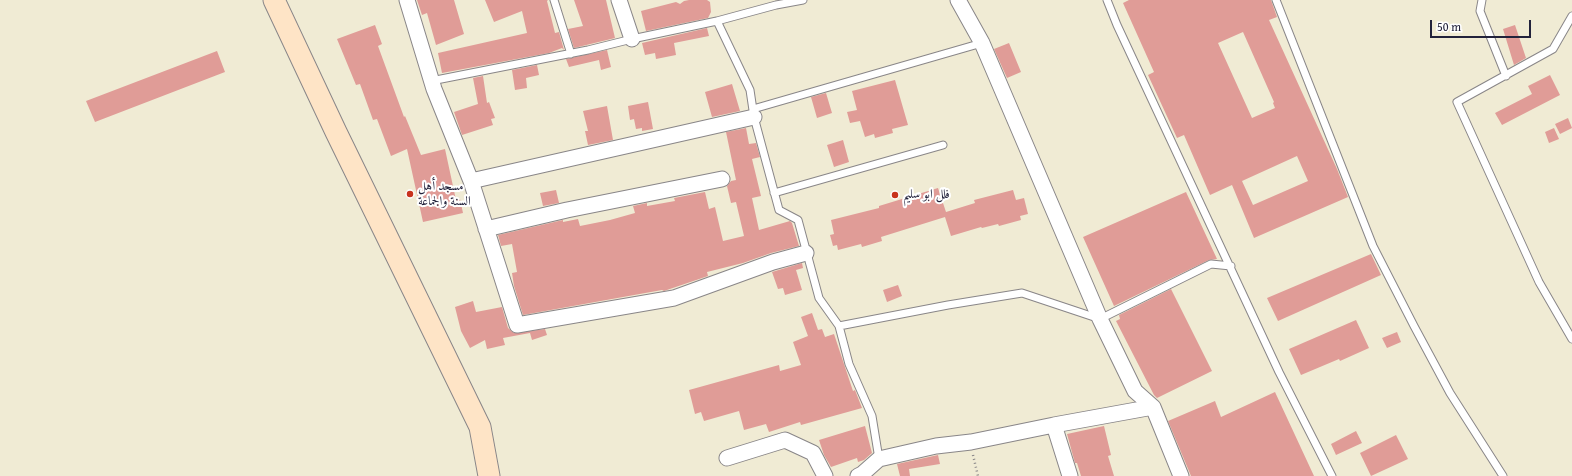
<!DOCTYPE html>
<html>
<head>
<meta charset="utf-8">
<style>
	body { margin:0 }
	#map { position:relative; width:1572px; height:476px; overflow:hidden; background:#f0ebd4; font-family:"Gentium Book Plus",serif }
	canvas { display:block }
	.scale { position:absolute; left:1430px; top:20px; width:101px; height:18px; box-sizing:border-box; border:2px solid #22223b; border-top:0; padding-left:5px; font-size:12px; line-height:14px; white-space:nowrap; color:#22223b; -webkit-text-stroke:3px #fff; paint-order:stroke }
</style>
</head>
<body>
<div id="map">
<canvas width="1572" height="476"></canvas>
<div class="scale">50 m</div>
</div>
<script>
const c = document.querySelector('canvas').getContext('2d');
c.lineJoin = 'round';
function fill(path, color) { c.fillStyle = color; c.fill(path, 'evenodd'); }
function stroke(path, color, width, dash) { c.strokeStyle = color; c.lineWidth = width; c.lineCap = dash ? 'butt' : 'round'; c.setLineDash(dash || []); c.stroke(path); }
function label(font, color, halo, rows, align = 'center') {
  c.font = font + ' "Gentium Book Plus",Amiri,serif'; c.lineWidth = 4; c.setLineDash([]); c.textBaseline = 'middle'; c.strokeStyle = halo; c.fillStyle = color; for (const [text, x, y, turn = 0] of rows) {
    c.save(); c.translate(x, y); c.rotate((+turn || 0) * Math.PI / 180); c.textAlign = isNaN(turn) ? turn : align; if (halo) c.strokeText(text, 0, 0); c.fillText(text, 0, 0); c.restore();
  }
}
fill(new Path2D(`
	M417,0h37l10,34 -28,11 -9,-32 -5,2z
	M485,0h63l-1,1 8,32 4,-1 5,18 -2,-2 -13,5 -107,20 -4,-20 89,-20 -5,-22 -28,11z
	M574,0h32l9,38 -41,10 -6,-19 15,-3z
	M689,0h18l3,2 1,10 -3,6 -62,13 -5,-20 35,-9 4,2 4,-3z
	M1129,0h142l6,17 -8,3 68,149 11,28 -94,41 -22,-53 -22,10 -26,-60 -7,3 -29,-63 6,-3 -31,-69zM1243,32l31,70 -1,1 2,5 -23,10 -34,-75zM1297,156l11,25 -55,24 -11,-24z
	M375,25l7,19 -4,2 26,71 1,-1 16,39 24,-6 11,51 4,-1 3,14 -40,9 -16,-73 -16,7 -14,-37 -4,1 -13,-36 -4,1 -19,-46z
	M1515,25l11,33 -12,7 -11,-36z
	M707,28l2,8 -35,7 2,12 -20,4 -1,-6 -10,2 -3,-12z
	M1009,43l12,29 -14,6 -13,-29z
	M607,50l4,17 -10,3 -2,-10 -30,7 -3,-8z
	M217,51l8,21 -130,50 -9,-21z
	M537,65l2,10 -13,3 1,10 -12,2 -3,-20z
	M1550,75l10,20 -58,30 -7,-12 37,-19 -4,-8z
	M483,76l4,27 2,-1 6,16 -4,1 2,6 -31,10 -8,-23 24,-8 -5,-26z
	M895,80l13,45 -16,4 1,4 -18,5 -1,-4 -9,3 -5,-16 -10,2 -3,-11 10,-2 -5,-19z
	M732,84l8,27 -28,6 -7,-25z
	M826,93l6,20 -15,5 -6,-21z
	M648,102l5,27 -11,2v-3l-6,1 -2,-10 -4,1 -2,-14z
	M607,106l6,34 -25,5 -3,-14h3l-5,-20z
	M1568,118l4,10 -12,6 -5,-10z
	M746,128l3,16 7,-1 4,14 -8,2 9,37 -9,2 7,32 31,-9 2,2 7,23 -28,7 -28,10 -36,9 1,4 -44,15 -2,-1 -139,25 -9,-29 -2,-13 5,-1 -5,-28 -11,2 -3,-11 65,-15v2l15,-3 2,7 30,-6 25,-7 -2,-7 14,-3v3l28,-5 -1,-3 31,-6 4,17 6,-2 8,34 21,-5 -8,-34 -5,1 -4,-17 4,-5 5,-1 -10,-48z
	M1554,128l5,11 -10,4 -4,-11z
	M843,140l6,22 -15,5 -7,-22z
	M938,188l8,24 29,-9 -1,-3 39,-10 3,10 8,-2 4,16 -8,2 1,4 -22,6 -1,-2 -16,4 -1,-1 -30,9 -6,-19 -64,20 1,4 -20,6 -1,-3 -23,6 -1,-5 -4,1 -3,-11 4,-1 -3,-14 48,-12v-2z
	M556,190l3,13 -16,3 -3,-13z
	M1186,192l31,67 -8,1 -95,46 -31,-69z
	M1371,254l10,21 -103,46 -11,-23z
	M802,263l1,5 -7,2 6,20 -17,5 -2,-7 -5,1 -6,-17z
	M898,285l4,11 -15,6 -4,-12z
	M1171,289l41,82 -55,27 -3,-3 -38,-74 4,-2 -1,-4z
	M473,301l3,11 26,-5 6,21 6,5 31,-4 2,6 -15,5 -2,-7 -27,5 2,7 -18,4 -2,-9 -15,8 -9,-17 -6,-24z
	M812,313l6,17 4,-1 3,8 9,-3 19,57 2,-1 7,18 -61,17 -1,-3 -31,10 -3,-8 -22,6 -5,-19 -35,10 -3,-9 -6,2 -6,-24 90,-25 1,6 21,-6 -8,-23 15,-6 -7,-19z
	M1356,320l13,28 -29,13 -1,-2 -38,16 -12,-26z
	M1397,332l4,10 -14,6 -5,-10z
	M1275,392l39,84h-123l-23,-55 47,-20 6,16z
	M865,426l7,27 -8,7 -6,2 -1,-4 -26,9 -7,-12 -5,-15z
	M1104,426l7,29 -3,1 6,20h-33l-4,-13h-2l-8,-29z
	M1356,431l6,12 -26,12 -5,-11z
	M1396,435l12,24 -37,17 -11,-23z
	M938,455l2,9 -31,5 1,7h-10l-3,-12z`), '#e09c97');
const lane = new Path2D(`
	M554,0l17,54
	M803,0l-27,5 -59,16 33,69 4,27 25,93 19,10 21,78 20,28 10,38 23,52 7,43
	M1107,0l10,25 162,347 53,104
	M1276,0l97,246 41,80 36,67 53,83
	M1482,0l-2,11 26,65
	M1572,16l-19,33 -96,53 82,180 33,57
	M431,81l157,-31 44,-11 85,-18
	M753,109l229,-66
	M774,193l169,-48
	M839,326l109,-21 74,-12 78,26 111,-55 20,2`);
const street = new Path2D(`
	M407,0l27,89 37,92 46,144 157,-27 99,-36 33,-9
	M619,0l13,39
	M958,0l24,43 118,276 35,72 18,16 28,69
	M471,181l283,-64
	M486,229l81,-19 155,-31
	M1054,425l16,51
	M727,458l58,-18 28,13 12,23
	M858,476l4,-2 17,-15 57,-13 35,-4 83,-17 99,-18`);
const secondary = new Path2D(`
	M274,0l62,132 144,295 9,49`);
stroke(lane, '#898688', 9);
stroke(street, '#898688', 17);
stroke(secondary, '#898688', 23);
stroke(new Path2D(`
	M973,455l5,21`), '#898688', 2.5, [1, 3]);
stroke(lane, '#fff', 7);
stroke(street, '#fff', 15);
stroke(secondary, '#fee4c6', 21);
for (const [x, y, r, color] of [
	[410,194,4,"#c8321e"],
	[895,195,4,"#c8321e"]
]) { const dot = new Path2D(); dot.arc(x, y, r, 0, 2 * Math.PI); c.fillStyle = color; c.fill(dot); stroke(dot, '#fff', 1.5); }
label('13px', '#22223b', '#fff', [
	["مسجد أهل",418,187],
	["السنة والجماعة",418,202],
	["فلل ابو سليم",903,195]
], 'left');
</script>
</body>
</html>
